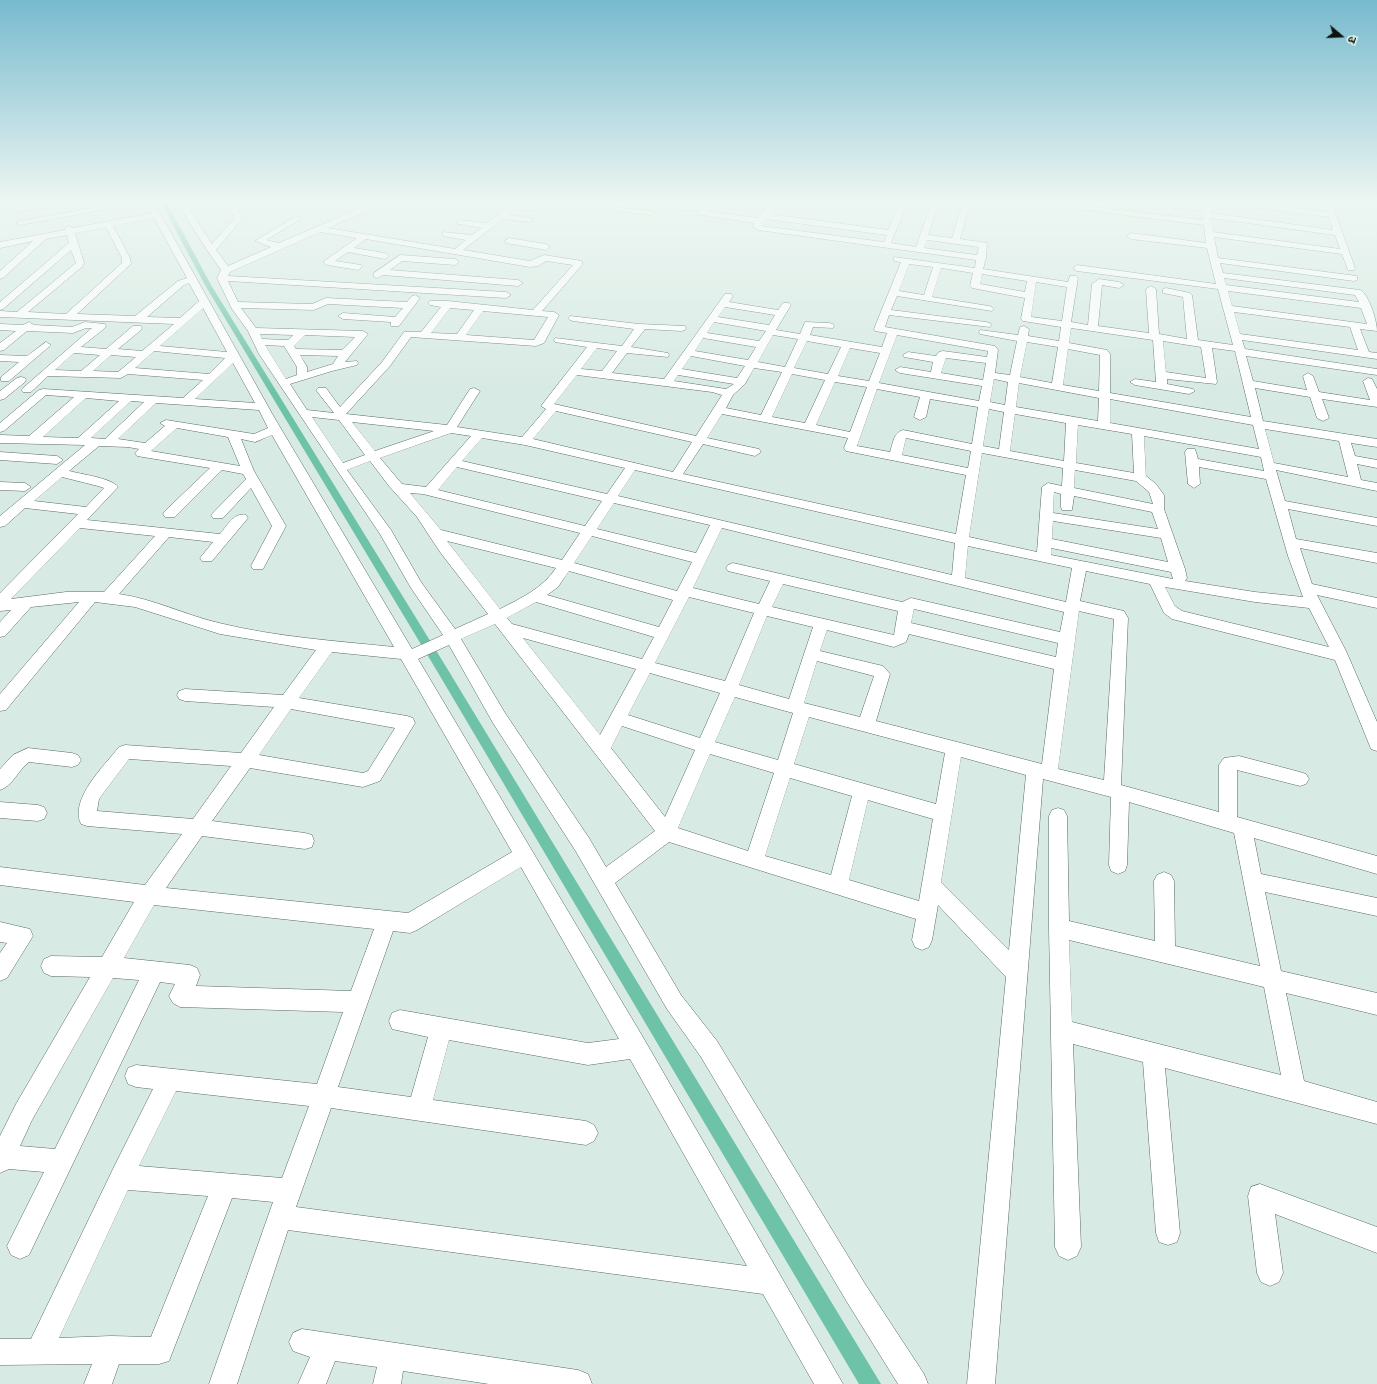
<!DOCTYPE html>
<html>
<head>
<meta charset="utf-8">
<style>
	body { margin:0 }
	#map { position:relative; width:1377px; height:1384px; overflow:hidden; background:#d7eae3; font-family:Jost,"Noto Sans Devanagari",sans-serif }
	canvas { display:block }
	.north { position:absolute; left:1321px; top:16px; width:40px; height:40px; -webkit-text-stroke:3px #e4f7f0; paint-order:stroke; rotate:109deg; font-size:11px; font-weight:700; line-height:16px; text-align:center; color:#0c1311 }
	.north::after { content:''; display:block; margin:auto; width:14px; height:18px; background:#0c1311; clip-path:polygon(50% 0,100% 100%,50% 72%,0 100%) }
</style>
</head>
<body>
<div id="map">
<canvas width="1377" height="1384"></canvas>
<div class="north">उ</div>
</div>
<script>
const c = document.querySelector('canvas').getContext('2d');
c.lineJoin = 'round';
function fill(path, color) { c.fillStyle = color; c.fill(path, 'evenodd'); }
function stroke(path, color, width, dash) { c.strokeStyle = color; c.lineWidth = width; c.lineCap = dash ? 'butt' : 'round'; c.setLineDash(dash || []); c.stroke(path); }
fill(new Path2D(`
	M160,201h6l45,84 234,380 436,719h-22l-422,-713 -232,-386z`), '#6dc2a7');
const minor = new Path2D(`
	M56,201h15l-4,2 -50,9 -4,-2 4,-2z
	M131,201h22l121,216 138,232 31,-14 -32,-47 -31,-54 -121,-180 -11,-23 -16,-22 -15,-31 4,-8 -14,-20 -31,-49h8l28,43 23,-26 -12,-17h8l12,17 -27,32 12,16 43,-19 -16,-6 41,-25 4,2 -1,2 -33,20 13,3 97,-42h10l-1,2 -57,25 127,21 11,-9 -23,-4v-4l29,3 10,-7 -24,-4v-4l29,3 29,-22h8l-3,4 20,2v4h-3l-23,-2 -7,6 23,3v4l-28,-3 -40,31 67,11 14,-6 38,6v4l-40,46 12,1 5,3 -15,28 -8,3 -125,-9 -21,29 -44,48 101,11 23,-36 4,-1 6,3 -23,36 65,10 24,-28 -5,-3 46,-59 -32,-5 -1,-2 1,-2 67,8 12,-17 -61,-8 -3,-1 -2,-2 2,-2 69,8 46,2 1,2 -1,2 -4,1 -36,-2 -14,18 37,6 1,2 -1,2 -41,-4 -15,20 52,6 61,-85h6l2,2 -4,6 49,8 5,-7h6l2,2 -15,25 24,4 5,-12 24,1 4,1 1,2 -1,2 -20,-1 -3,8 72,12 5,-14 -12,-2 -1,-2 27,-67 -7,-1v-4l81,11 1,-8 -218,-30 -6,-4 2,-3 -52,-8h-3l-1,-4 -38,-4 -1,-2 3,-4h8l-2,2 32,3 5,-5h8l-7,10 52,7 9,-10 -36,-5 -4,-2c10,-1 43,-1 50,5l-7,8 118,16 12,-29h8l-17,42 25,4 16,-46h8l-1,3 32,-3 -11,38 27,4 -1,15 -3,11 85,13 2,-6h6l2,2 -7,44 17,3 4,-41 7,-5 20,3 5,3 -5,3 -17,-3 -4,41 51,7 -3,-44 5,-3 5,3 3,45 28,5 -4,-42 -20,-4v-4l3,-1 24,5 2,2 6,45 35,5 -15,-56 -141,-18 -4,-3 4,-3 139,19 -9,-36 -76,-9 -4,-3 4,-3 75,10 -2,-18 -175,-22 -4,-2h21l157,19 -1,-9 -70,-8 -4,-2h23l51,5v-5h8l1,12 122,17 -4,-13 -108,-14 -4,-2h20l90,11 -3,-10 7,-1 24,67 -1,2h-6l-6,-16 -128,-17 4,21 139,18v4l-3,1 -134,-18 3,10 137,17c9,4 17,31 17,41l-17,-2 9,23 8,1v6l-135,-19 3,9 132,20v6l-131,-19 7,25 54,9 -4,-14 5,-3 5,3 6,16 51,8 -7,-19 5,-3 4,1 5,10v18l-55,-8 7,19 -6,3 -6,-3 -7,-21 -55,-9 8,33 114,18v8l-26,-4 4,13 22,4v8l-20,-4 4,16 16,3v8l-101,-21 9,31 92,17v8l-89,-17 8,30 81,14v10l-77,-15 12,36 65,14v10l-60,-13 29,56 31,71v29l-6,-2 -2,-5 -34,-84 -163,-41 -8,-6 -14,-29 -64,-13 -6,30 44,10 4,7 -7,167 98,27v-47l5,-7 15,-2 61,16 6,2 3,5 -3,5 -6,2 -63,-16v47l140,39v18l-123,-36 7,36 116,24v18l-112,-24 16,79 96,22v22l-91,-22 18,88 73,21v22l-212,-56 15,165 -3,9 -9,3 -9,-3 -3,-9 -13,-171 -70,-18 8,203 -4,9 -9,4 -9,-4 -4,-9 -6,-319v-112l3,-6 6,-2 6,2 3,6 2,105 86,20 -1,-60 3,-6 7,-3 7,3 3,6 1,65 85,20 -26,-133 -105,-31 -2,63 -2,6 -7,3 -7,-3 -2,-6 2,-68 -68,-18 -48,605h-28l39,-407 -68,-72 -6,35 -3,7 -7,3 -7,-3 -3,-7 4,-21 -247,-77 -54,41 66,112 36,46 148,243 59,90 4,10h-30l-51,-82 -146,-245 -34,-48 -92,-159 -82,-127 -44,-78 -31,14 226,380 199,345h-29l-51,-90 -475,-64 -51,154h-28l64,-182 -41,-4 -63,163 -10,3h-40l-7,20h-28l8,-20 -92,1v-26h31l82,-170 40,-80 -17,-2 -8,-3 -3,-8 3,-8 8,-3 181,19 26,-72 -163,-5 -7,-4 -4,-7 6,-12 -15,-2 -131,273 -9,4 -9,-4 -4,-9 37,-74 -35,-3 -9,4v-37l16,-32 74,-127 -39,-1 -7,-3 -3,-7 3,-7 7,-3 51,1 32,-55 -134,-17v-18l145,18 37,-51 -95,-8 -6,-2c-12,-25 24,-59 38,-77l6,-2 116,8 33,-46 -89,-6 -6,-2 -2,-4 2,-4 6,-2 98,6 33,-45 -96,-16 -85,-27 -40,-5 -89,108 -6,1v-17l79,-92 -48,5 -26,29 -5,1v-15l11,-12 -11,1v-18l78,-79 -53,-6 -20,18 -5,1v-11l85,-71 -85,-2v-8l29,1 45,-39 -28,-2 -42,36 -4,1v-9l39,-33 4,-1 140,9 20,-18 -75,-6 -7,4 -73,-2 -17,16h-8l-2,-2 2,-2 69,-60h-6l-13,5 -46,-2 -23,19 -4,1v-8l16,-12 -16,-1v-6l23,1 6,-3 5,3 38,2 13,-5 20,2 1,2 -1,2 -24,19 25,2 27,-23h8l1,2 -1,2 -23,19 24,2 32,-27 -174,-7v-6l17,1 59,-49 -5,-13 -68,59 -3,1v-8l69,-59 -2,-8 -21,4 -43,39 -3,1v-8l33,-30 -33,7v-6l65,-12 1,-3 3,-1 4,2 79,-15 -7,-11 -125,23 -4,-2 4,-2zM961,207l-9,31 -24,-3 9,-26zM154,218l33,60 -9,3 -43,35 -58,-2 54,-50 -1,-6 -17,-32zM1211,218l124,17 5,14 -127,-17zM766,219l121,16 -3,7 -123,-16zM106,227l16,31v5l-56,51 -38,-2 55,-46 1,-3 -9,-30zM320,232l37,6 -34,24 4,3 31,5 4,-3 -1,-2 -26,-4 13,-9 37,7 4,-3 -4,-3 -31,-5 12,-9 164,28 8,-1 8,-5 27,4 -40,45 -85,-9h-18l-2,2 2,2 11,2 -20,25h-17l-22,30 -42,45 -14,-19h-8l-2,2 18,23 -27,-3 -17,-26 42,-13 25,-6 1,-2 -1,-2 -12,1 23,-28 -5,-3 -107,-3 -15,-20 73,2 14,-6 75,4 -8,9 -52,-4 -5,3 5,3 48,3v4h8l21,-28 -5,-3 -3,1 -5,6 -81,-4 -14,6 -74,-2 -10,-21 278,17 5,-3 -5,-3 -278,-16 2,-4zM927,240l52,7 -2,8 -53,-7zM909,264l24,3 -9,28 -25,-4zM941,268l32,5 -3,13 2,2 53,10 -4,21 2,2 38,6 -2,14 -31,-5 1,-7 -5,-3 -4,1 -2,8 -38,-5 -1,2 1,2 37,7 -7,34 -15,-2 3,-23 -3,-4 -110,-19 4,-12 101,12 1,-2 -1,-2 -4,-1 -95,-12 6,-14 95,15 2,-2 -2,-2 -3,-1 -57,-9zM982,274l45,7 -2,11 -45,-8zM1224,278l131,17 4,7 -133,-17zM1036,282l31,5 -5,34 -31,-4zM189,283l10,18 -19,17 -33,-1 37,-32zM1228,291l133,17 6,16 -135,-18zM725,307l50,8 -6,10 -51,-8zM203,308l24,44 -67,-6zM450,308l24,2 -17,24 -26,-1zM483,311l65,6 -14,23 -68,-5zM1234,312l116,15 8,23 -118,-16zM714,322l52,9 -7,10 -52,-8zM1071,328l82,12 3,42 -21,-3 -5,3 5,3 54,9 6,-3 -2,-2 -26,-5v-5l49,5 1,-2 -5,-34 23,3 16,66 -141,-24v-39l-3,-4 -38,-7zM260,334l33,1 -5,5 -26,-1zM305,335l50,2 -13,13 -46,-1 -2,-3zM773,335l25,4 -13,28 -27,-5zM897,335l91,16 -1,6 -44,-6 -4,1 -3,4 -28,-4 -5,3 1,2 29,5 -2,10 -31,-5 -5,3 5,3 82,13 -3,15 -100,-18zM703,338l53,9 -8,13 -53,-9zM807,341l34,6 -13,27 -34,-6zM1163,341l38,6 5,31 -40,-6zM1027,342l31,5 -6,36 -32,-6zM265,345l19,1 13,21v8l-11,4zM597,348l20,3 -15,20 -21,-2zM850,348l30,5 -11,28 -31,-5zM1068,349l32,6 -1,36 -36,-6zM154,351l71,7 -16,16 -74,-6zM74,353l26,2 -19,16 -26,-1zM111,355l25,2 -18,15 -25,-1zM300,355l38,1 -5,8 -26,8v-5zM691,356l54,10 -8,12 -55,-9zM946,358l40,5 -3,17 -42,-7zM233,363l22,40 -60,-4zM754,368l28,4 -21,43 -35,-7 7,-13 12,-11zM792,374l33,6 -20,43 -33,-6zM577,375l135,17 10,3 -26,41 -142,-32zM678,375l56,9 -8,5 -52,-8zM994,379l14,3 -3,23 -15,-3zM835,382l32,5 -17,45 -34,-7zM1019,383l80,15 -1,23 -82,-14zM877,389l43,8 -6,20 6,3 6,-3 4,-18 48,8 -6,37 -69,-14c-10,3 -10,14 -13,22l-33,-6zM86,398l33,3 -41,37 -35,-1zM1110,399l143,26 6,24 -149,-26zM131,401l13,1 -39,37 -14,-1zM156,403l103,7 9,18 -14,6 -88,-14 -6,3 5,3 -20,17 -27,-4zM989,409l15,3 -5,37 -16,-3zM556,411l136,31 -19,30 -140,-33zM722,414l126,24 -4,10 2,3 120,24 -10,59 -273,-60 20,-30 52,12 6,-4 -2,-3 -52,-11zM1015,414l51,9 -2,38 -54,-10zM312,417l27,3 26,35 -22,8zM352,422l82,9 -59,20zM1078,425l54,9 2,39 -58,-10zM177,428l51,9 12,29 -89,-15zM1265,429l74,12 9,36 -74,-14zM451,433l20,3 -45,51 -24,-3 -22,-26zM272,435l122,212c-58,-6 -118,-10 -175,-24 -34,-8 -65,-24 -100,-29l50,-57 44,5 -13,16 2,3h10l36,-43 -2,-3c-12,-3 -19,11 -26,19l-133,-14 31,-33c-6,-9 -38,-13 -49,-16l30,-25 29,1 11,2 -4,4 2,3 73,12 -45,43 -2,3 2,3h10l47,-47 21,4 3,5 -35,36 2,3h10l28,-30 21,38 -21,40 2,3h10l23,-43 -32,-55 -13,-32 14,3zM1144,436l117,21 3,14 -66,-12 -3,-10h-8l-2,3 3,32 6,4 6,-4 -1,-17 67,12 22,77 15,41 -48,-5 -70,-11 2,-3 -2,-9 -21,-60v-14l-8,-11 -10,-8zM482,438l43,7 100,23 -18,26 -145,-33zM906,438l65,13 -3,17 -66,-13zM982,453l81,15 -1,18 -14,-3 -6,4 -5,65 -68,-15zM370,461l19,25 28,31 23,35 48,62 -33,15 -34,-47 -30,-52 -44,-60zM457,467l145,34 -17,25 -147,-36zM635,470l320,73 -3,32 -334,-79zM1075,470l61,11 13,11 4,12 -79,-16zM62,477l36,9 6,2 -18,19 -52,-6zM1054,492l7,2v13l1,3h10l2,-14 78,16 6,17 -105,-16zM410,493l13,1 157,39 -18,27 -121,-30zM614,503l96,22 -14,28 -99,-24zM1053,521l108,17 7,24 -116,-23zM80,528l75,8 -51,56h-38l-55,7zM722,528l342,84 -4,20 -149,-34 -9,4 -169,-39 -5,2 -2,3 2,3 42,10 -11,23 -66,-16zM592,536l100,26 -15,29 -103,-28zM447,541l109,27c-14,21 -35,30 -56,41zM968,546l104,22 -6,34 -101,-24zM1051,548l120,24 2,7 -122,-24zM569,571l104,29 -14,27 -112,-32 11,-8zM783,584l115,27 -4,24 -122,-28zM1165,587l90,15 54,6 20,39 -147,-36 -7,-5zM689,597l65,16 -29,68 -70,-18zM536,602l118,35 -12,22 -130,-35 -5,-6zM914,609l144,34 -2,14 -145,-34zM1079,611l35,8 -10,161 -46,-11zM767,616l46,11 -24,72 -50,-14zM495,624l160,207 -49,36 -17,-29 -84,-125 -44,-74zM827,630l67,17 12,-5 3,-8 145,35 -12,95 -166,-43 14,-47 -7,-8 -63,-15zM523,638l113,31 -36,66zM332,652l69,7 111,193 -104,61 -242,-25 36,-52 103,13 7,-2 2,-6 -2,-6 -7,-2 -93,-12 38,-53 113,19 17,-6 35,-58 -2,-5 -6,-2 -108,-18zM817,661l57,15 -14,41 -56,-14zM650,673l70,20 -20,45 -72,-23zM735,697l58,16 -15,47 -63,-18zM291,709l104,19 -27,43 -5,2 -104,-18zM809,717l136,36 -9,51 -142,-40zM622,726l73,24 -30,67 -54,-69zM710,754l64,19 -26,78 -70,-23zM961,757l65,18 -17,175 -68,-68zM129,759l102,7 -38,53 -96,-8 2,-12zM790,778l62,18 -21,79 -66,-19zM868,800l65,19 -14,82 -70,-21zM521,867l98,172 -31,4 -188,-33 -8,3 -3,8 3,8 36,8 -17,60 -73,-10 55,-156 17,2 7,-3zM154,905l220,24 -23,62 -155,-5 4,-11 -3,-7 -7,-3 -66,-7zM1069,940l195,47 17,88 -209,-53zM113,978l26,2 -84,169 -35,-3 12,-26zM449,1040l139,25 42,-6 117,207 -451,-59 35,-99 255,37 8,-4 4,-8 -4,-8 -8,-4 -153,-21zM176,1091l133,15 -27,72 -143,-12zM128,1190l80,6 -57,141 -40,-1 -52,2z
	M614,207l37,4 4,2 -4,2 -34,-4h-3z
	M509,238l37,6 4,3 -4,3 -40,-7 -1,-2z
	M400,255l55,4 4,3 -4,3 -53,-4 -12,9 128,10 5,3 -5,3 -135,-11 -6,3 -3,-1v-4z
	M46,342l5,3 -42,36h-8v-4l18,-15 -19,-1v-6l27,1z
	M21,377l4,1 1,2 -1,2 -21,17 -4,1v-9l17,-13z
	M0,452l57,4 6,4 -6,4 -57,-4z
	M0,482l25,1 6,4 -6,4 -25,-1z
	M28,748l44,5 6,2 3,5 -3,5 -6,2 -43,-5c-11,8 -16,24 -29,28v-21l13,-14z
	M0,802l38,3 6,2 3,6 -3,6 -6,2 -38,-3z
	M0,922l30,7 3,7 -26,42 -7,3v-28l7,-10 -7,-1z
	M1260,1184l117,43v26l-102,-39 8,59 -4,9 -9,4 -9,-4 -4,-9 -9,-77 3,-9z
	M302,1329l276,41 10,4 4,10h-103l-86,-13 -2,13h-28l4,-17 -42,-6 -9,23h-28l12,-27 -17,-6 -4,-9 4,-9z`);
stroke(minor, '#596a64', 1);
fill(minor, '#fff');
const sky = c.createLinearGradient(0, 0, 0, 394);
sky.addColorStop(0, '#77bace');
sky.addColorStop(0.51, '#edf6f2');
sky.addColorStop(1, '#edf6f200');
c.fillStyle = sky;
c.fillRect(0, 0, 1377, 394);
</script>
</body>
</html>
